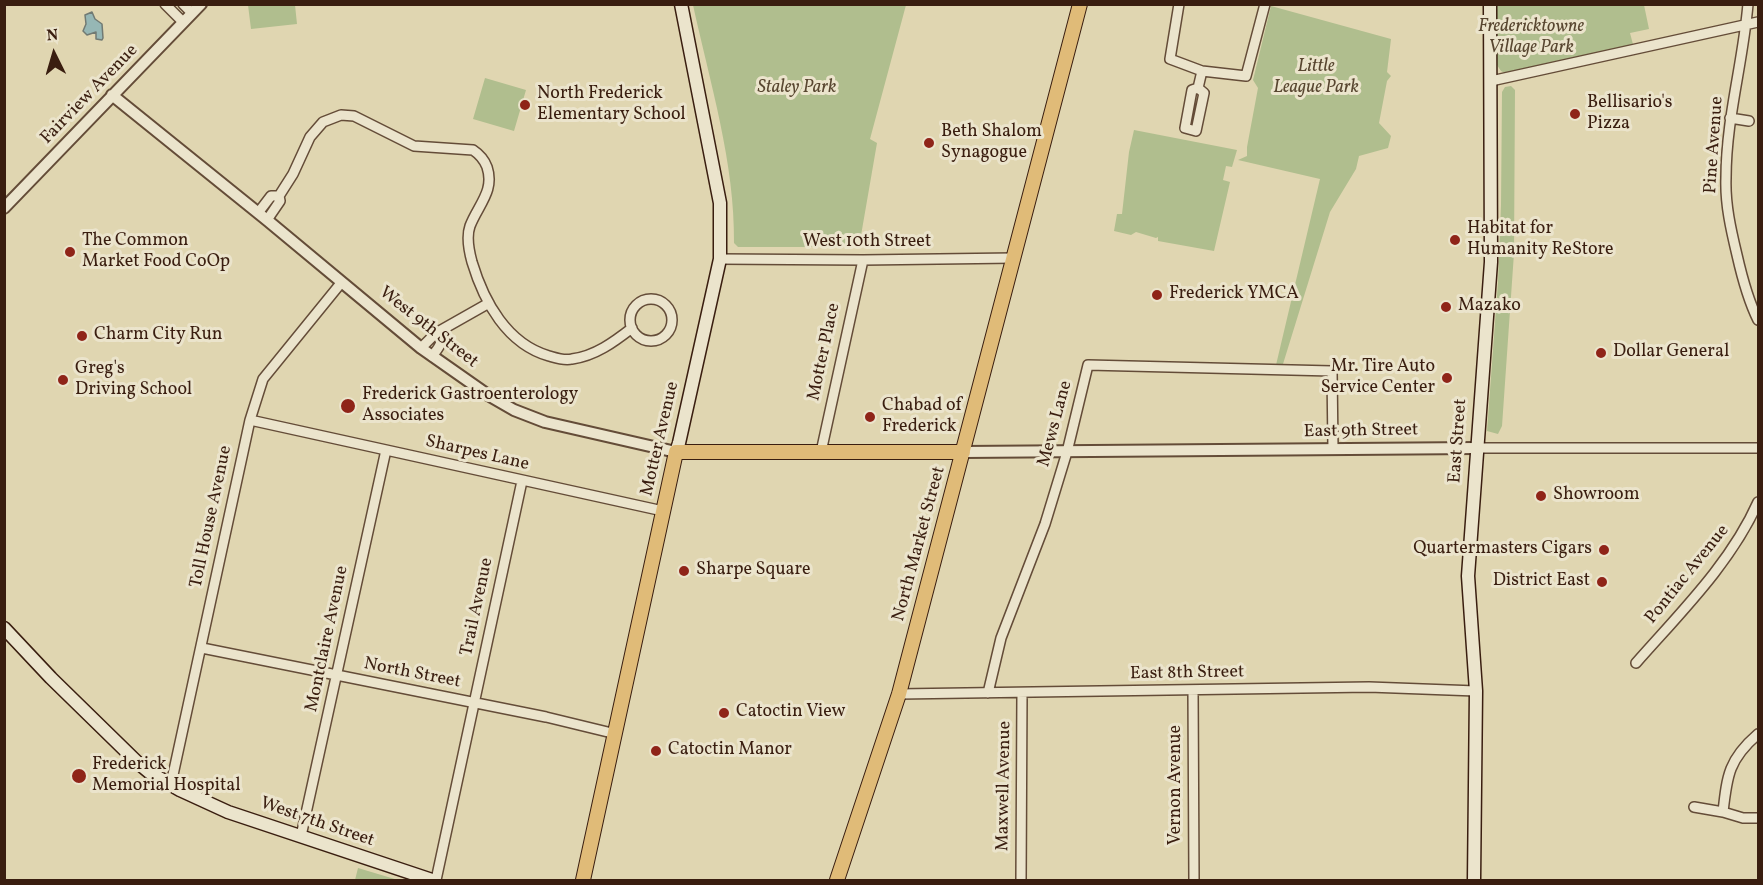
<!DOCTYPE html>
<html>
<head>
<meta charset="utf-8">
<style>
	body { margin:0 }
	#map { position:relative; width:1763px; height:885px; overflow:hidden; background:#e0d6b1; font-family:Vollkorn,serif }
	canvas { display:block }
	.frame { position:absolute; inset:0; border:6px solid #3a1e10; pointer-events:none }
	.north { position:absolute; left:24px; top:24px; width:60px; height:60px; -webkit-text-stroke:4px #ebe4cc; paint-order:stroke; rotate:355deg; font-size:16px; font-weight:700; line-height:24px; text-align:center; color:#3a1e10 }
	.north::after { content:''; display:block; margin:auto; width:21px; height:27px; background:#3a1e10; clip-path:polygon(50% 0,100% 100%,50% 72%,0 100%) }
</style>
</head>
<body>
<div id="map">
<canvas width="1763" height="885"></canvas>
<div class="frame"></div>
<div class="north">N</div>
</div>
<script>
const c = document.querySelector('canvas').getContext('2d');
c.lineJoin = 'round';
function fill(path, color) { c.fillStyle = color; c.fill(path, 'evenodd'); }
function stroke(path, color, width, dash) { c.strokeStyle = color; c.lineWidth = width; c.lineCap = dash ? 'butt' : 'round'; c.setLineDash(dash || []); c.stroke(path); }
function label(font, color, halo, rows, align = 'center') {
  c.font = font + ' Vollkorn,serif'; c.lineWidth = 6; c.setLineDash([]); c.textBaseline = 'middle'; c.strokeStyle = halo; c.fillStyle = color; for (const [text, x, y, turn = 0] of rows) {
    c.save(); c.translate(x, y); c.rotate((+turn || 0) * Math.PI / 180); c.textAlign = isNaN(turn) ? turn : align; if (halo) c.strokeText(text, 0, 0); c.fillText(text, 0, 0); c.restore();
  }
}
fill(new Path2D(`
	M248,5h47l2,19 -46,5z
	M693,5h213l-36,134 7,4 -18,104h-121l-4,-4c1,-80 -24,-160 -41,-238z
	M1493,5h151l5,24 -19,4 5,19 -122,25 -12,-6 -6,-9z
	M1271,6l120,33 -4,33 4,4 -4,5 -8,42 12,13 -3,12 -29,8 -3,13 -26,43 -47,152 -7,1 44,-186 -82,-19 9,-4v-9l11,-59 -5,-8z
	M485,78l41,12 -12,41 -41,-12z
	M1511,86l4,4 -1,163 -12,173 -4,8 -11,-3 11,-149 3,-77 1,-113 3,-5z
	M1134,130l103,20 -5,17 -6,-1 -3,14 7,2 -16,69 -56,-10v-4l-2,1 -20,-6 -5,3 -17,-4 3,-17h5l7,-62z
	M358,868l40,12h-43z`), '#b0be8e');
const water = new Path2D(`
	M92,12l3,7 7,5 1,14 -1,2 -6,-1v-7l-9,3 -4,-4 3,-7 -1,-9z`);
fill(water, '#96b7b5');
stroke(water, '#717a73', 1.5);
const minor = new Path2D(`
	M165,4l18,18
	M183,4l9,9
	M1179,4l-9,55 32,12 44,5 19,-72
	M1748,4c-5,59 -22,115 -22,174 -1,26 5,52 11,77 5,22 11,45 21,65
	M1491,81l267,-59
	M1198,88l6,5 -8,38 -11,-3 7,-38 6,-2 4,-17
	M1730,118l19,3
	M279,196l14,-22 17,-37 13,-15 18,-7 13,1 60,30 59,4c6,4 11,9 14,17 8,24 -9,38 -17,59 -4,11 -1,25 2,36 12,40 35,82 77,94 7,2 15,5 23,3 23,-3 42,-17 60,-31
	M258,213l13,-17h8l1,5 -13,19
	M720,259l143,1 151,-2
	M630 320a21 21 0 1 1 42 0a21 21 0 1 1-42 0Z
	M421,348l15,-15 53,-30
	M432,356c7,-8 11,-14 10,-25
	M250,420l413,91
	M1477,448h281
	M821,452l42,-192
	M202,648l344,69 70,17
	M1636,663c44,-50 95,-100 122,-161
	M1193,690l1,190
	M988,693l13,-55 44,-114 22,-72 21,-87 244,6 1,78
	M899,694l470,-7 107,4
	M1758,734c-29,25 -31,41 -35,78l20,6h15
	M171,784l79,-364 13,-41 78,-96
	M1694,807l29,5
	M301,836l85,-386
	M436,880l86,-399
	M1021,880l1,-187`);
const tertiary = new Path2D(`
	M112,95l155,125 154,128 67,47 26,15 31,12 131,30
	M4,208l197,-204
	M963,452l514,-4`);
const secondary = new Path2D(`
	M676,452l3,-9 41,-184v-56l-39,-199
	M4,628l47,50 86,84 12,10 31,18 48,22 204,68
	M1474,880l2,-189 -8,-115 23,-314 -1,-258`);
const primary = new Path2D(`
	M583,880l93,-428h287
	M837,880l62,-186 181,-690`);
stroke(minor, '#644c38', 12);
stroke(tertiary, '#644c38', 14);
stroke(secondary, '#3a1e10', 15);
stroke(primary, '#3a1e10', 16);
stroke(minor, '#ebe4cc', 9);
stroke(tertiary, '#ebe4cc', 10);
stroke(secondary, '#ebe4cc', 12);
stroke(primary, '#e0bb78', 14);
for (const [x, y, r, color] of [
	[525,105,6,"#8f2418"],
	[1575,114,6,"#8f2418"],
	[929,143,6,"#8f2418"],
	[1455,240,6,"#8f2418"],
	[70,252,6,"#8f2418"],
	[1157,295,6,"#8f2418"],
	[1446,307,6,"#8f2418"],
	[82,336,6,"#8f2418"],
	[1601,353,6,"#8f2418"],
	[1447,378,6,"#8f2418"],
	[63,380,6,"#8f2418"],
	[348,406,8,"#8f2418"],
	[870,417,6,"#8f2418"],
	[1541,496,6,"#8f2418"],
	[1604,550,6,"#8f2418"],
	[684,571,6,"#8f2418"],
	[1602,582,6,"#8f2418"],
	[724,713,6,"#8f2418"],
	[656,751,6,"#8f2418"],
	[79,776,8,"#8f2418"]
]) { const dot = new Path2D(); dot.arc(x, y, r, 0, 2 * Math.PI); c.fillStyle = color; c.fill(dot); stroke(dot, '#ebe4cc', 2); }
label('italic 18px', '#584630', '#ebe4cc', [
	["Fredericktowne",1531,28],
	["Village Park",1531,49],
	["Little",1316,68],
	["League Park",1316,89],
	["Staley Park",797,89]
]);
label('18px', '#3a1e10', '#ebe4cc', [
	["Fairview Avenue",90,95,-46],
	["Pine Avenue",1715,145,-86],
	["West 10th Street",867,243],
	["West 9th Street",428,328,38],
	["Motter Place",825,352,-78],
	["Mews Lane",1056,424,-75],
	["East 9th Street",1361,432,-1],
	["Motter Avenue",661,439,-77],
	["East Street",1459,441,-86],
	["Sharpes Lane",477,454,13],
	["Toll House Avenue",212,517,-78],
	["North Market Street",920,544,-75],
	["Pontiac Avenue",1688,575,-51],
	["Trail Avenue",478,607,-78],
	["Montclaire Avenue",328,639,-78],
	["North Street",412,674,11],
	["East 8th Street",1187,674,-1],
	["Vernon Avenue",1177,785,-90],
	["Maxwell Avenue",1005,786,-89],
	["West 7th Street",317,823,19]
]);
label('18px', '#3a1e10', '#ebe4cc', [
	["North Frederick",537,95],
	["Elementary School",537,116],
	["Bellisario's",1587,104],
	["Pizza",1587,125],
	["Beth Shalom",941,133],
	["Synagogue",941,154],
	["Habitat for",1467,230],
	["Humanity ReStore",1467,251],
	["The Common",82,242],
	["Market Food CoOp",82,263],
	["Frederick YMCA",1169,295],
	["Mazako",1458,307],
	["Charm City Run",94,336],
	["Dollar General",1613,353],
	["Mr. Tire Auto",1435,368,"right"],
	["Service Center",1435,389,"right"],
	["Greg's",75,370],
	["Driving School",75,391],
	["Frederick Gastroenterology",362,396],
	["Associates",362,417],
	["Chabad of",882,407],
	["Frederick",882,428],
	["Showroom",1553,496],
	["Quartermasters Cigars",1592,550,"right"],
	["Sharpe Square",696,571],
	["District East",1590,582,"right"],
	["Catoctin View",736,713],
	["Catoctin Manor",668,751],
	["Frederick",92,766],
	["Memorial Hospital",92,787]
], 'left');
</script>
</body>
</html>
